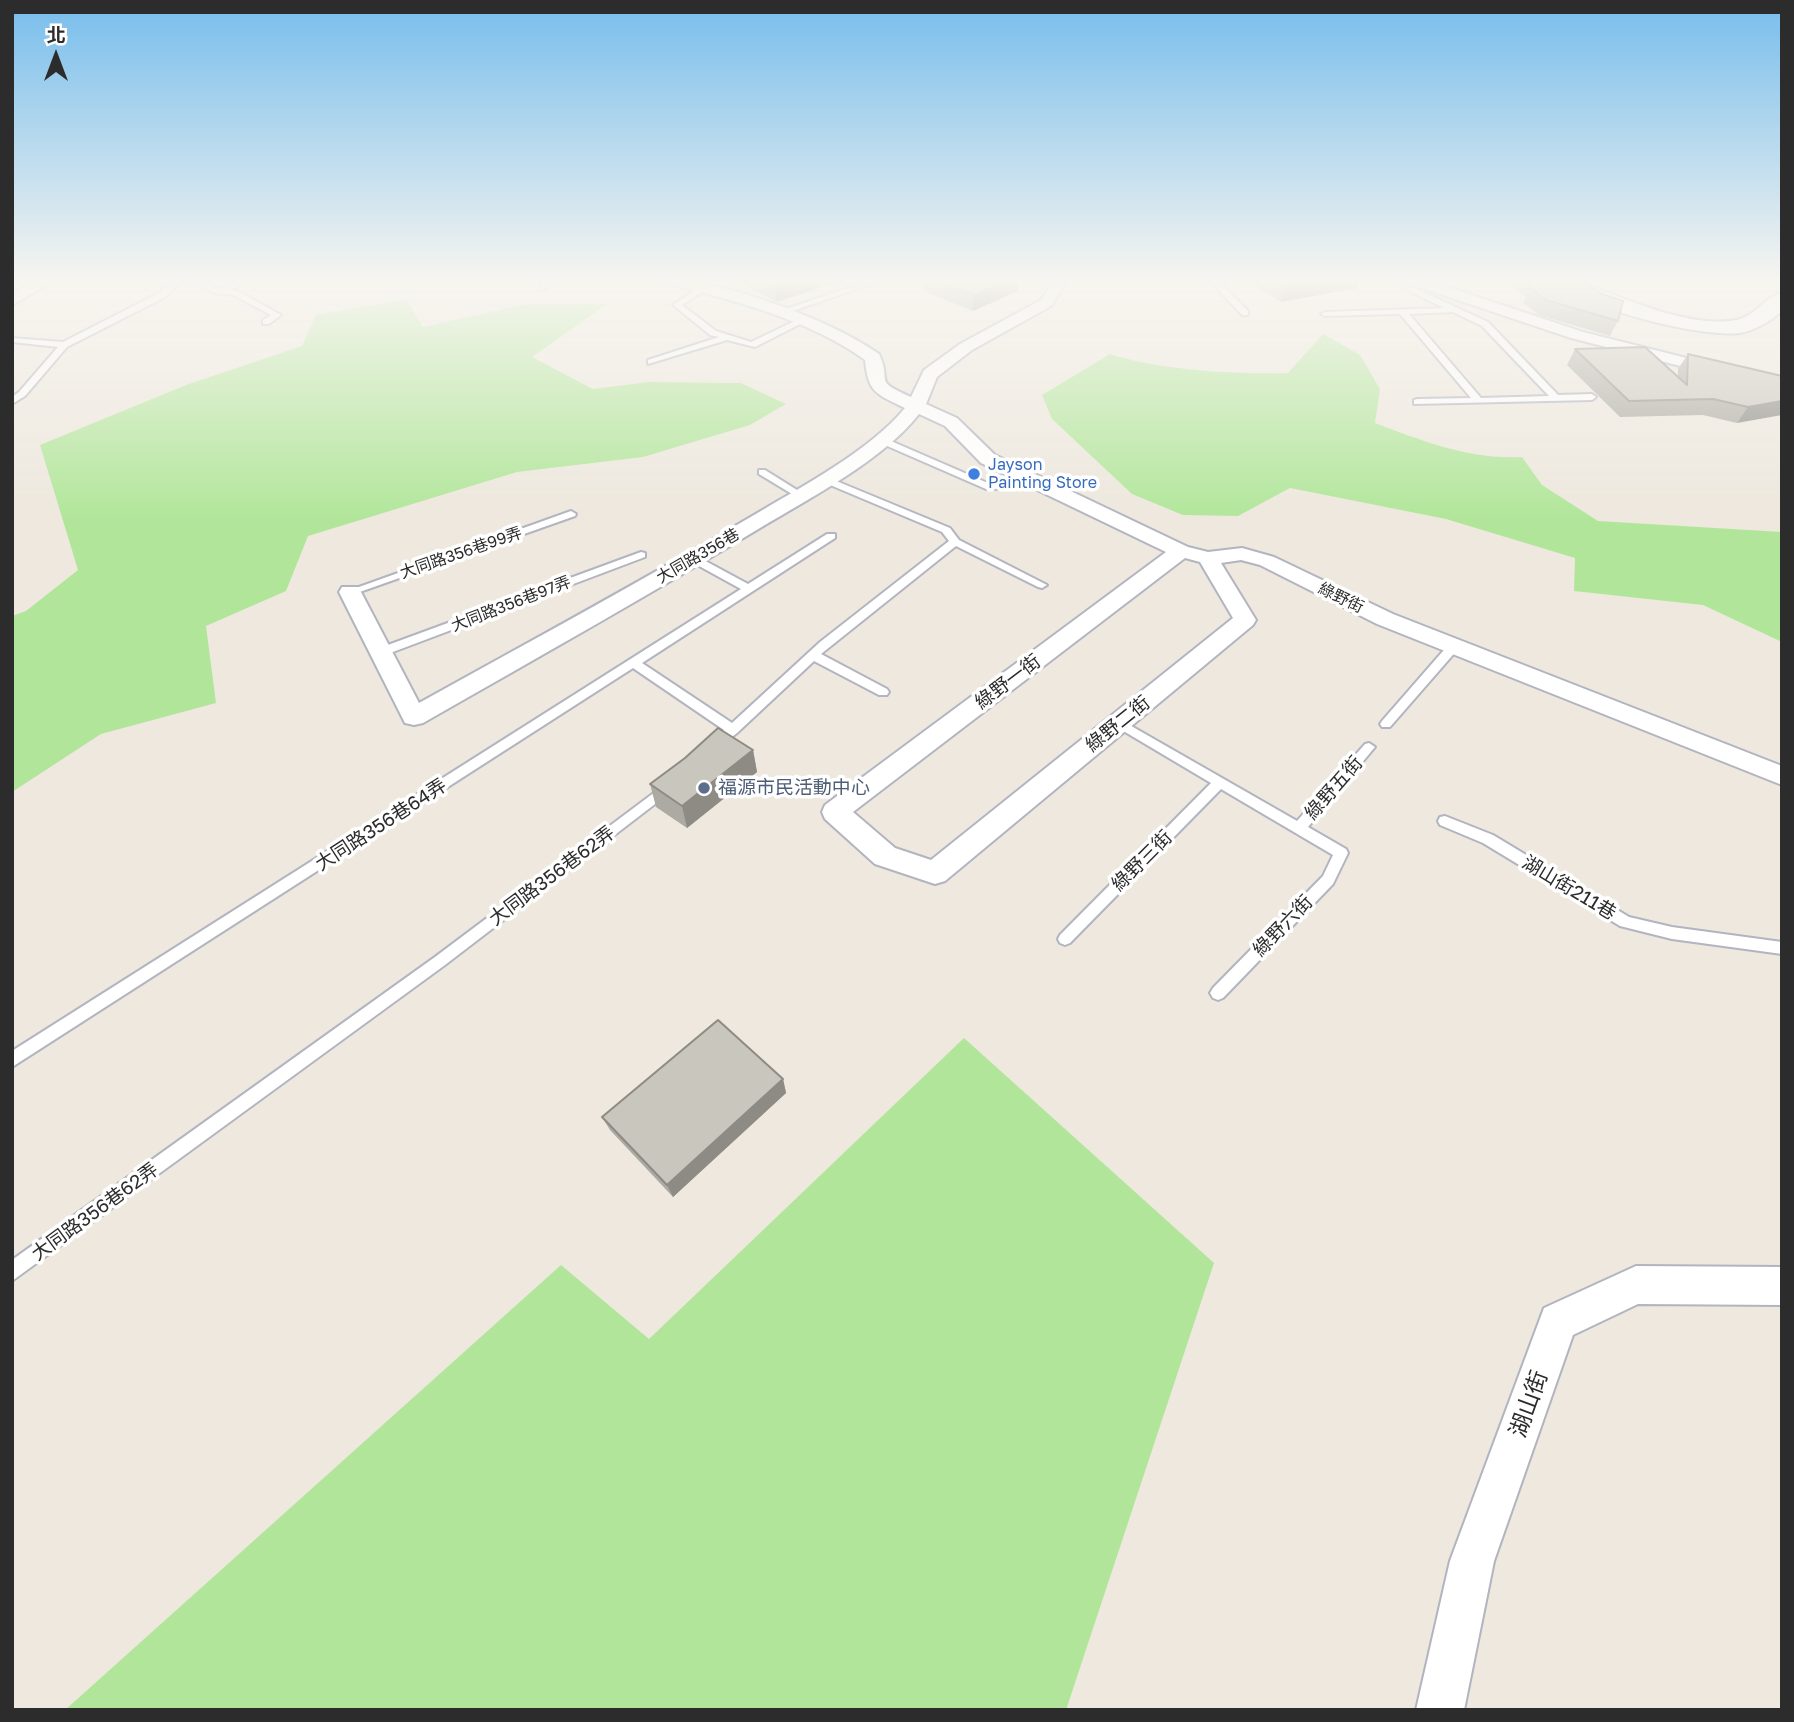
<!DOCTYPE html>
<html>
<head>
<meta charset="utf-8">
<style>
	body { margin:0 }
	#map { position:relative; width:1794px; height:1722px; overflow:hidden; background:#eee8de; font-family:"Golos Text","Noto Sans TC",sans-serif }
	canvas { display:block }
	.frame { position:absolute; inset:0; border:14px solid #2c2c2c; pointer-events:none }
	.north { position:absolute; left:21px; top:21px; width:70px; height:70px; -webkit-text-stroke:5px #fff; paint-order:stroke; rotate:0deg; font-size:19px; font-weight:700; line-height:28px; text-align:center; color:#2c2c2c }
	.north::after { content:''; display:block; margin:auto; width:24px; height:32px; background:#2c2c2c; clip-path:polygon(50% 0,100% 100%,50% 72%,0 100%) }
</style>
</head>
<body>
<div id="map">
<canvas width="1794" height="1722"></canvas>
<div class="frame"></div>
<div class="north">北</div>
</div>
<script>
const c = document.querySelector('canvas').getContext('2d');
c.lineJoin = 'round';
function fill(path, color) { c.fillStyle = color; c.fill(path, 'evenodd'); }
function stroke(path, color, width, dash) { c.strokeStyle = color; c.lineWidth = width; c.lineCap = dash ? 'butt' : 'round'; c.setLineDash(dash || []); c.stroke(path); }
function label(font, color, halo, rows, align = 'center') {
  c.font = font + ' "Golos Text","Noto Sans TC",sans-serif'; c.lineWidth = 7; c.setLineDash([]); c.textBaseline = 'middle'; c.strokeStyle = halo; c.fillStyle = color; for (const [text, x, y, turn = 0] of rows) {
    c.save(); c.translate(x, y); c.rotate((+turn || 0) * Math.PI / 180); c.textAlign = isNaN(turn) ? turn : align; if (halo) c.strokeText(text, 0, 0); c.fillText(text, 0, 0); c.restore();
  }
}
fill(new Path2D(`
	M406,299l17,28 103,-23h81l-75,53 61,32 56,-7 92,1 45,21 -36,21 -107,32 -126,15 -209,64 -22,55 -80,35 10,77 -115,31 -89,58v-176l14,-5 52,-41 -38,-125 146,-60 116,-39 14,-31z
	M1323,334l37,21 20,34 -5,34c48,18 95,37 147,34l20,28 56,36 184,11v110l-79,-37 -129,-14 1,-33 -129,-39 -156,-31 -52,28 -55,-1 -51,-21 -80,-75 -10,-24 68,-41c57,17 120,20 178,19z
	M964,1038l250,225 -148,447h-1001l496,-445 88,74z`), '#b1e69a');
const lane = new Path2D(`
	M176,279h8l-19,18 -98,50 -42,49 -13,8v-7l7,-5 39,-45 -46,-5v-4l51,4 96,-49z
	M188,279h10l21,10 26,-10h11l-27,11 9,1 43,24 -12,9h-6v-4l8,-5 -38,-20 -19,-2z
	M544,279h8l-7,10h-6z
	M875,279h11l-105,36 -7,-2z
	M1208,279h8l32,32v4h-6z
	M1385,279h10l93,43 70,73 34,-1 4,3 -4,3 -178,4v-4l3,-1 54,-1 -71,-84 -75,2 -4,-2 4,-2 119,-4zM1453,312l29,14 67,70 -68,2 -72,-84z
	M703,285l7,2 -28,18 34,26 35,11 46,-22 7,2 -49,25 -28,-7 -79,24v-4l71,-23 -9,-2 -37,-30z
	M878,438h6l106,46 49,-2 5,3 -5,3 -53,1 -108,-47z
	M759,470h6l40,25 -8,2 -38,-23z
	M823,478h6l121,50 9,12 88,45 -5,3 -4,-1 -82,-41 -135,108 66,35 2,3 -2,3h-8l-65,-34 -77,72 -23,18 -6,-4 16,-17 -91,-62 -621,399v-16l729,-462 -51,-28v-4h8l50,27 79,-50h8v4l-193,125 90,60 88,-81 129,-101 -7,-9 -119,-50z
	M571,511l5,3 -1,2 -221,78h-8l-1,-2z
	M641,552l4,1v4l-260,98h-8l-2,-3 2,-3z
	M1454,642l4,1v6l-68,78h-8l-2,-3 2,-3 68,-78z
	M1119,719l178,102 68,-77 4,-1 6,4 -67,80 38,22 2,4 -15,31 -110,114 -5,2 -5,-2 -3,-5 3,-5 110,-112 10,-21 -112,-66 -151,154 -5,2 -5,-2 -2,-4 2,-4 151,-152 -96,-57 -2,-3z
	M667,783l7,5 -2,3 -227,174 -433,316v-21l423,-303z
	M1445,816l48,19 136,82 43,10 110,15v12l-110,-15 -52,-13 -137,-83 -43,-18 -2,-4 2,-4z`);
const street = new Path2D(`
	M39,279h18l-45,26v-11z
	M660,279c61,0 169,40 219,75 14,30 -8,25 32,43l13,-27 36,-26 81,-44 14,-21h14l-18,27 -79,44 -35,27 -11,27 31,14 38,37 193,92 20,5 34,-4 32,9 119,57 389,152v19l-405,-161 -117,-59 -19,-5 -20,3 35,57 -3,5 -308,256 -10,3 -60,-20 -50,-45 -3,-7 3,-7 341,-253 -185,-89 -36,-37 -26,-12c-36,46 -109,84 -159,114 -111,67 -225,131 -337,195l-9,2 -9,-2 -66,-131 3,-5h16l3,5 58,111c112,-62 224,-123 335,-188 47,-28 117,-65 151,-107 -29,-14 -37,-15 -40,-48 -56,-41 -136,-61 -203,-78zM1185,558l15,4 33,56 -302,242 -36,-12 -42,-36z
	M1402,279h22l159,53 199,50v10l-211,-54 -167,-56z
	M1636,1266l146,1v38l-144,-1 -65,31 -79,226 -30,149h-48l34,-149 94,-253z`);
const secondary = new Path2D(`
	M1558,279c29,0 30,7 56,16 35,13 83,32 122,25 19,-3 28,-23 46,-27v18c-13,11 -26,19 -42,22 -36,5 -161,-24 -182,-54z`);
stroke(lane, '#b2b4c0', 4);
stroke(street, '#b2b4c0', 4);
stroke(secondary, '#b2b4c0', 4);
fill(lane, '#fff');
fill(street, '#fff');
fill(secondary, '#fff');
fill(new Path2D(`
	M733,279h100v4l-56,19z
	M924,279h95l-1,12 -45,20 -50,-20z
	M1246,279h113l-2,9 -76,14z
	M1502,279h77l39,42 -8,15 -71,-21 -16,-12 3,-6z
	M1575,349l103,27v-7l10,-15 94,22 -45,47 -34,-8 -83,2 -53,-52z
	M753,750l4,22 -70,56 -31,-21 -6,-23z
	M783,1079l3,14 -113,104 -63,-67 -8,-13z`), '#adaaa3');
fill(new Path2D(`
	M798,279h35v4l-56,19 -2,-15z
	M1011,279h8l-1,12 -45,20 1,-16z
	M1327,279h32l-2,9 -76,14 4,-15z
	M1782,401v14l-45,8 11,-16z
	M753,750l4,22 -70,56 -5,-22z
	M783,1079l3,14 -113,104 -6,-12z`), '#8d8b84');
const building = new Path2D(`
	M760,279h38l-23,8z
	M932,279h79l-37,16z
	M1273,279h54l-42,8z
	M1529,279h50l23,15 21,7 -5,20 -72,-21 -16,-12 3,-6z
	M1645,347l42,38 1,-31 94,22v25l-34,6 -35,-8 -84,2 -54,-52z
	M718,728l35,22 -71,56 -32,-22 35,-26z
	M718,1020l65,59 -116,106 -65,-68z`);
fill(building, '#c9c6bd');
stroke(building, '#8d8b84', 2);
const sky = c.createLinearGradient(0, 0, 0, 520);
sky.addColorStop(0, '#77bdec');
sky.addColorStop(0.54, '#f7f5f0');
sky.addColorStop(1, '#f7f5f000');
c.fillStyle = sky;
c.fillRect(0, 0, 1794, 520);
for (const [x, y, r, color] of [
	[974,474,7,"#3f7fe0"],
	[704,788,7,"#5c6f8a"]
]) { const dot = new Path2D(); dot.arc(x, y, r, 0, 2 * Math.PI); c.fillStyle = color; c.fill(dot); stroke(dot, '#fff', 2.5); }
label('16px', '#366cbe', '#fff', [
	["Jayson",988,465],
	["Painting Store",988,483]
], 'left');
label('16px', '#2c2c2c', '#fff', [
	["大同路356巷99弄",461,553,-19],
	["大同路356巷",698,556,-30],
	["綠野街",1341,598,26],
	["大同路356巷97弄",511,604,-21]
]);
label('19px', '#2c2c2c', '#fff', [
	["綠野一街",1008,682,-37],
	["綠野二街",1118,724,-39],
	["綠野五街",1334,788,-49],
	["大同路356巷64弄",381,825,-33],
	["綠野三街",1142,861,-45],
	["大同路356巷62弄",552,876,-37],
	["湖山街211巷",1569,888,31],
	["綠野六街",1283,926,-46],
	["大同路356巷62弄",95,1212,-36]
]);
label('19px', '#4e5e75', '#fff', [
	["福源市民活動中心",718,788]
], 'left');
label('23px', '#2c2c2c', '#fff', [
	["湖山街",1529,1404,-70]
]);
</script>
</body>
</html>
